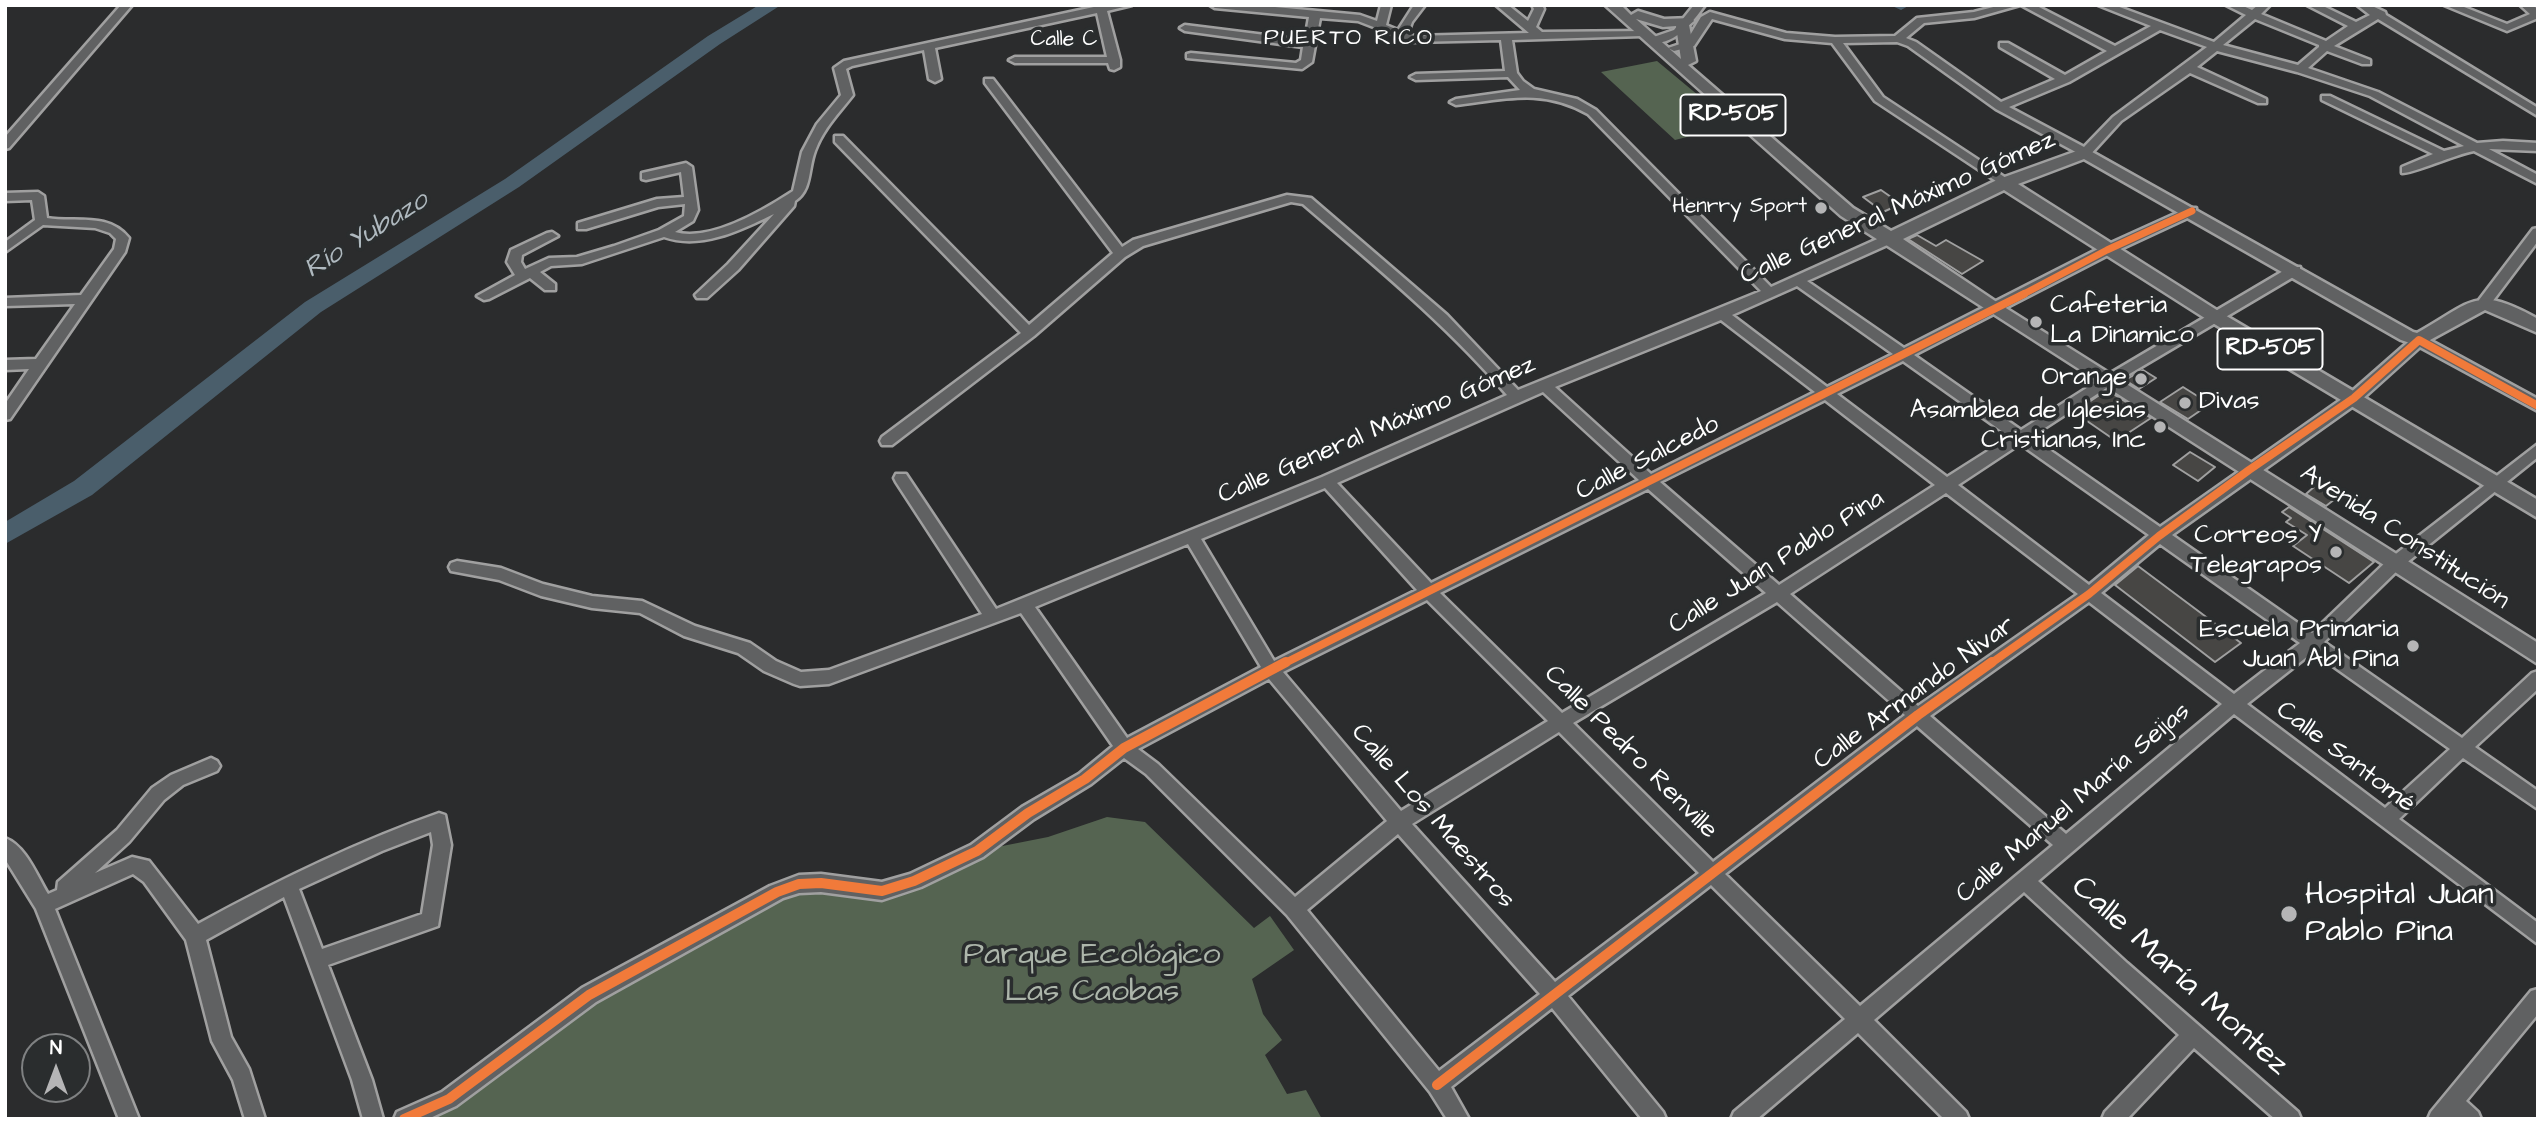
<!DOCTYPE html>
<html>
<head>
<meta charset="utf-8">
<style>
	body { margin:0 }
	#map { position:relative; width:2543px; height:1124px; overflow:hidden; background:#2b2c2d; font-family:"Architects Daughter",sans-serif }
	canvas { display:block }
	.frame { position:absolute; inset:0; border:7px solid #fff; pointer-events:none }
	.north { position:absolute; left:21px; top:1033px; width:70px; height:70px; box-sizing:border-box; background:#2a2d2e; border:2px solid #7f8182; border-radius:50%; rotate:0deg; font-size:19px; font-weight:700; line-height:28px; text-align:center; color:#fff }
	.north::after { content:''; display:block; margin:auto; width:24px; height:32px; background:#b5b5b6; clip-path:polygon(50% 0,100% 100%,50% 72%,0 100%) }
</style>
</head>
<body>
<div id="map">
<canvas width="2543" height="1124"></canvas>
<div class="frame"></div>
<div class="north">N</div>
</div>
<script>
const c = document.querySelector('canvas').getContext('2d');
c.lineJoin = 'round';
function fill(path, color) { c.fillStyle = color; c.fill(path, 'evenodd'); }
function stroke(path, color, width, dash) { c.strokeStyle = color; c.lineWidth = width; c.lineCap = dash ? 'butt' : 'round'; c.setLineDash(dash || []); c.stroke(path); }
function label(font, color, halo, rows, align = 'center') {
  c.font = font + ' "Architects Daughter",sans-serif'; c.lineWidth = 7; c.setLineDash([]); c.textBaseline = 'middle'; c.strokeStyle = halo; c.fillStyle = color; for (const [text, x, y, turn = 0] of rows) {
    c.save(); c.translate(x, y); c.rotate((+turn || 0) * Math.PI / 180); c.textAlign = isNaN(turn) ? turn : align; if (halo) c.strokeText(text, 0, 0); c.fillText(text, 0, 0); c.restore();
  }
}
fill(new Path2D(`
	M1657,61l77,64 -59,15 -74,-68z
	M1107,817l38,5 109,106 16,-12 24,34 -42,29 11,35 19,26 -17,15 22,39 19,-4 16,29h-918l185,-124 188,-103 105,-1 95,-40 71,-14z`), '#556451');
fill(new Path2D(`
	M759,5h22l-61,39 -201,143 -198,125 -229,183 -87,49v-22l69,-41 231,-179 200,-123 203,-143z
	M1890,5h20l-9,5z`), '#4a5e6b');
const building = new Path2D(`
	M1881,190l20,14 -18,8 -20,-15z
	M1917,235l19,11 10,-6 37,21 -21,13 -54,-35z
	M2143,370l13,8 -17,11 -14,-9z
	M2183,387l27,17 -22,15 -28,-17z
	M2107,390l44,28 -35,23 -42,-29z
	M2190,452l25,15 -17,14 -25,-16z
	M2315,486l20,13 -9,7 -20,-12z
	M2289,507l85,55 -25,21 -56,-37 14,-11 -21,-13 5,-4 -9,-6z
	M2138,566l103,77 -26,19 -100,-77z`);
fill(building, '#474644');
stroke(building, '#a0a0a0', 2);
const minor = new Path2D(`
	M121,5h11l-123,143 -4,1v-12z
	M1103,5h29l-25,6 13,49v7l-6,3 -4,-1 -2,-6h-93l-6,-3 6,-3h92l-10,-44 -162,35 6,31 -6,3 -6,-3 -5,-29 -72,16 -6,3 7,26c-14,18 -30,34 -38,56 -7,18 -3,39 -20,50l-1,5 -56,64 -31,28h-10l-2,-3 33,-31 46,-50c-33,16 -73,36 -110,23l-82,27 -31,2 -11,6 15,12v6h-10l-15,-12 -41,21 -5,1 -7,-4 38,-21 -8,-13 4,-12 36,-17 5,-1 6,4 -36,19 -1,7 4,7 24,-11 28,-1 37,-11 45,-16 25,-14 1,-12 -27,3 -72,22h-8v-6l79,-24 27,-2 -3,-25 -35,8 -4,-1v-6l44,-10 6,4 6,43 -5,11 -18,11c35,10 89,-22 118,-41l9,-39 15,-28 24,-29 -7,-27 10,-7z
	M1210,5h44l106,10 17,6 4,-16h10l-5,20 12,5 16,-25h11l-13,17 -4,11 5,3 116,-3 -33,-28h12l20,16 6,-12 -2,-4h10l2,4 -8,18 6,5 104,-1 1,2 -5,3 -130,4 5,33 6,8 11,8 43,10 19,11 175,177 113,-51h10v6l-87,39 97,67 198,-101 86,-39h8v6l-84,39 -198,102 107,75 83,-53 186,-110h10v6l-186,110 -83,54 129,90 189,-133 65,-57h10l114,62v12l-118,-64 -61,55 -187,133 140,98 76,-73 150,-116v13l-138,111 -76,74 138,96 70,-65 6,-2v18l-63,58 63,44v18l-75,-51 -64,61 139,104v21l-304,-230 -196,167 89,82 171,149 3,7h-26l-81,-71 -67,71h-25l3,-7 74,-77 -155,-143 -150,128 92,92 3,7h-25l-86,-86 -101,86h-26l3,-7 111,-93 -134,-134 -143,111 95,116 3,7h-24l-90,-111 -101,79 18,32h-22l-17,-27 -143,-177 -141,-141 -22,-16 -33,26 -57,35 -51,38 -62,30 -39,13 -61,-8 -22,1 -16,5 -187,104 -140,104 -28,13h-34l3,-7 45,-20 140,-104 188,-102 29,-11 22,-1 61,8 28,-8 61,-29 51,-38 57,-33 34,-28 -92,-133 -192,71 -29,2 -6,-2 -30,-13 -26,-18 -54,-17 -44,-23 -48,-5 -51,-12 -42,-16 -48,-9 -2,-4 2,-4 6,-2 44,7 42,16 49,12 50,5 53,25 55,17 26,18 25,11 28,-2 153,-56 -86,-132 -2,-4 2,-4h10l90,135 326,-132 185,-82c-61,-71 -133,-130 -204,-191l-12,-2 -148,44 -18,11 -91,79 -142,109h-10l-2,-4 2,-4 139,-104 -186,-191v-6h8l186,189 84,-72 -128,-170v-4h8l129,168 11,-7 154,-45 24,3 136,117 71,75 243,-99 -173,-177c-46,-26 -82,-15 -132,-9l-6,-3 6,-3 64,-9 -12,-13 -92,3 -6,-3 6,-3 89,-3 -4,-31 -89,2 -54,-21 -38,-3 -8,44 -10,7 -115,-11v-4l4,-1 105,10 5,-3 2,-13 -118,-16 -5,-3 5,-3 120,15 4,-23 -94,-9zM1797,286l96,68 -66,33 -95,-72zM1721,320l94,72 -164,82 -96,-87zM1903,361l107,76 -63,40 -110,-83zM1543,392l96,88 -208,103 -94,-100zM1825,400l110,85 -156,100 -119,-103zM2020,444l129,91 -60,50 -131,-100zM1325,488l92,102 -143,71 -73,-122zM1648,489l118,104 -204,120 -122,-120zM1946,493l132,101 -160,112 -128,-112zM1188,544l73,123 -134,71 -92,-131zM2160,544l140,99 -66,51 -133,-101zM1427,600l121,121 -147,90 -118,-139zM1777,602l128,113 -192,147 -140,-139zM2089,602l133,102 -156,130 -136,-118zM2313,652l137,97 -65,59 -138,-104zM1269,679l118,142 -92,76 -137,-133 -20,-15zM1917,726l136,119 -193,161 -135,-132zM1559,732l140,141 -144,109 -143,-158zM1398,834l142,160 -101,77 -132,-161z
	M1694,5h11c-14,19 -30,41 -57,38v-4l26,-9z
	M2001,5h19l-46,13 -50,5 -18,15 10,4 85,60 54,-23 -55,-32v-4h8l57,32 42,-24 -86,-46h14l80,41 36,-20 -53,-21h16l100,37 32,-27 -20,-10h15l11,5 6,-5h12l-9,9 65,27 22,-15 -41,-21h14l35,17 14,-7 -13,-10h13l15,7 1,3 152,93v8l-160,-97 -44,27 36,14v4h-8l-35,-13 -19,17 70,24 99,51 26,-2 35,2v8l-49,-2 49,26v9l-64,-33c-18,3 -62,23 -72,22v-6l31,-13 -111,-54v-4h8l114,55 20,-5 -94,-50 -73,-24 -80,-21 -20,16 69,32v4h-8l-68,-30 -69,48 -32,35 -4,1 -89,-48 -88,-63 -11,-4 -54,1 40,54 126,83v6l-4,1 -130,-86 -43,-58 -47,-4 -73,-20 -18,27 -20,5 -6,-3 18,-6 15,-25 9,-5 76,21 49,4 60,-1 22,-18 57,-6zM2255,19l64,26v2l-21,18 -75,-20zM2160,30l47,17 -94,70 -29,30 -75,-40 60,-25z
	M2444,5h15l48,19 23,-10 -10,-9h12l6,4v9l-31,13z
	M38,192l6,4 3,22c29,5 61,-6 82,20l-4,14 -115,167 -5,1v-16l24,-35 -24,1v-10l31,-1 39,-55 -70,2v-8l76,-3 33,-46 2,-10 -6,-6 -15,-5 -52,-3 -38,27v-10l30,-22 -3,-20 -27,1v-8z
	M2538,228v13l-49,65h-10v-6l54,-71z
	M211,758l6,3 3,5 -3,5 -34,14 -19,15 -35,42 -34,31 37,-16 17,4 49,63c78,-43 156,-81 241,-111l6,2 6,30 -13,81 -110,39 44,115 11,39h-20l-11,-39 -68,-183 -78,43 25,97 18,32 16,50h-20l-12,-39 -21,-39 -26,-101 -42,-58 -11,-8 -78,35 84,210h-20l-83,-210 -31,-50v-21c21,8 32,38 43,56l9,-4 1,-8 59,-52 35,-42 19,-13zM431,832l2,13 -11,69 -100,35 -23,-60 83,-38z
	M2538,989v25l-72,87 12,11 3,7h-53l3,-7 100,-121z`);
const major = new Path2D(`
	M1605,5h16l10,10 7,-4 26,8 28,-1 2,3 -5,4 7,36 -8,4 165,143 38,23 108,-52 86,-31 328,184 4,1c56,-31 58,-49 121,-14v14l-53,-23 -66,36 -18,-6 -317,-181 -66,25 205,130 315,186v18l-327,-196 -207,-132 -101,49 98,66 537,338v21l-697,-448zM1636,19l27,8 13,-1 5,33z`);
stroke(minor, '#a0a0a0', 5);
stroke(major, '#a0a0a0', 5);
fill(minor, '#606162');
fill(major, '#606162');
stroke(new Path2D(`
	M2020,296l87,-46 85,-39`), '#f17a3a', 7);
stroke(new Path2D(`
	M1283,664l741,-370
	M1990,664l99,-70 70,-58 90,-66 105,-72 65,-58 119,66`), '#f17a3a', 8);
stroke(new Path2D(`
	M1437,1085l481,-370 74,-53
	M404,1119l45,-20 140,-104 188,-103 22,-8 22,-1 61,8 32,-10 63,-30 51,-38 57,-34 39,-31 162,-86`), '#f17a3a', 10);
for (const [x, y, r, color] of [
	[1821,208,7,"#b5b5b6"],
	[2036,322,7,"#b5b5b6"],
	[2141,379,7,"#b5b5b6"],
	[2185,403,7,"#b5b5b6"],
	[2160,427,7,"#b5b5b6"],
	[2336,552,7,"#b5b5b6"],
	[2413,646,7,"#b5b5b6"],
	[2289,914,9,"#b5b5b6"]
]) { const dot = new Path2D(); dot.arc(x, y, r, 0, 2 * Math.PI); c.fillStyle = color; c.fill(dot); stroke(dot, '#2a2d2e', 2.5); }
label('21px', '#fff', '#2a2d2e', [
	["Calle C",1064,41]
]);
label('21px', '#fff', '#2a2d2e', [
	["Henrry Sport",1807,208]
], 'right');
c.letterSpacing = '2px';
label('23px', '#fff', '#2a2d2e', [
	["PUERTO RICO",1349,39]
]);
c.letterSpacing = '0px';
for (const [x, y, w] of [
	[1733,115,105],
	[2270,349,105]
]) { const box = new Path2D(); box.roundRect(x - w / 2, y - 20.5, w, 41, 5); c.fillStyle = '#2a2d2e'; c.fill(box); stroke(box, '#fff', 2); }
label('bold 24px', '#fff', null, [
	["RD-505",1733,115],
	["RD-505",2270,349]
]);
label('26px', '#fff', '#2a2d2e', [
	["Calle General Máximo Gómez",1898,209,-24],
	["Calle General Máximo Gómez",1377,431,-23],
	["Calle Salcedo",1648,459,-27],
	["Avenida Constitución",2404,538,33],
	["Calle Juan Pablo Pina",1777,563,-32],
	["Calle Armando Nivar",1915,694,-36],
	["Calle Pedro Renville",1630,753,45],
	["Calle Santomé",2345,758,37],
	["Calle Manuel María Seijas",2074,804,-40],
	["Calle Los Maestros",1432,817,49]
]);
label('26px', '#fff', '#2a2d2e', [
	["Cafeteria",2050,307,"left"],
	["La Dinamico",2050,337,"left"],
	["Orange",2127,379],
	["Divas",2199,403,"left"],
	["Asamblea de Iglesias",2146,412],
	["Cristianas, Inc",2146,442],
	["Correos Y",2322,537],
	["Telegrapos",2322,567],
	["Escuela Primaria",2399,631],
	["Juan Abl Pina",2399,661]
], 'right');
label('italic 28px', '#afb9bf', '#2a2d2e', [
	["Río Yubazo",367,236,-32]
]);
label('32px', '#fff', '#2a2d2e', [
	["Hospital Juan",2305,896],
	["Pablo Pina",2305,933]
], 'left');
label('32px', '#adb6ab', '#2a2d2e', [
	["Parque Ecológico",1092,956],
	["Las Caobas",1092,993]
]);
label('32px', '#fff', '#2a2d2e', [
	["Calle María Montez",2179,977,42]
]);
</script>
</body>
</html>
